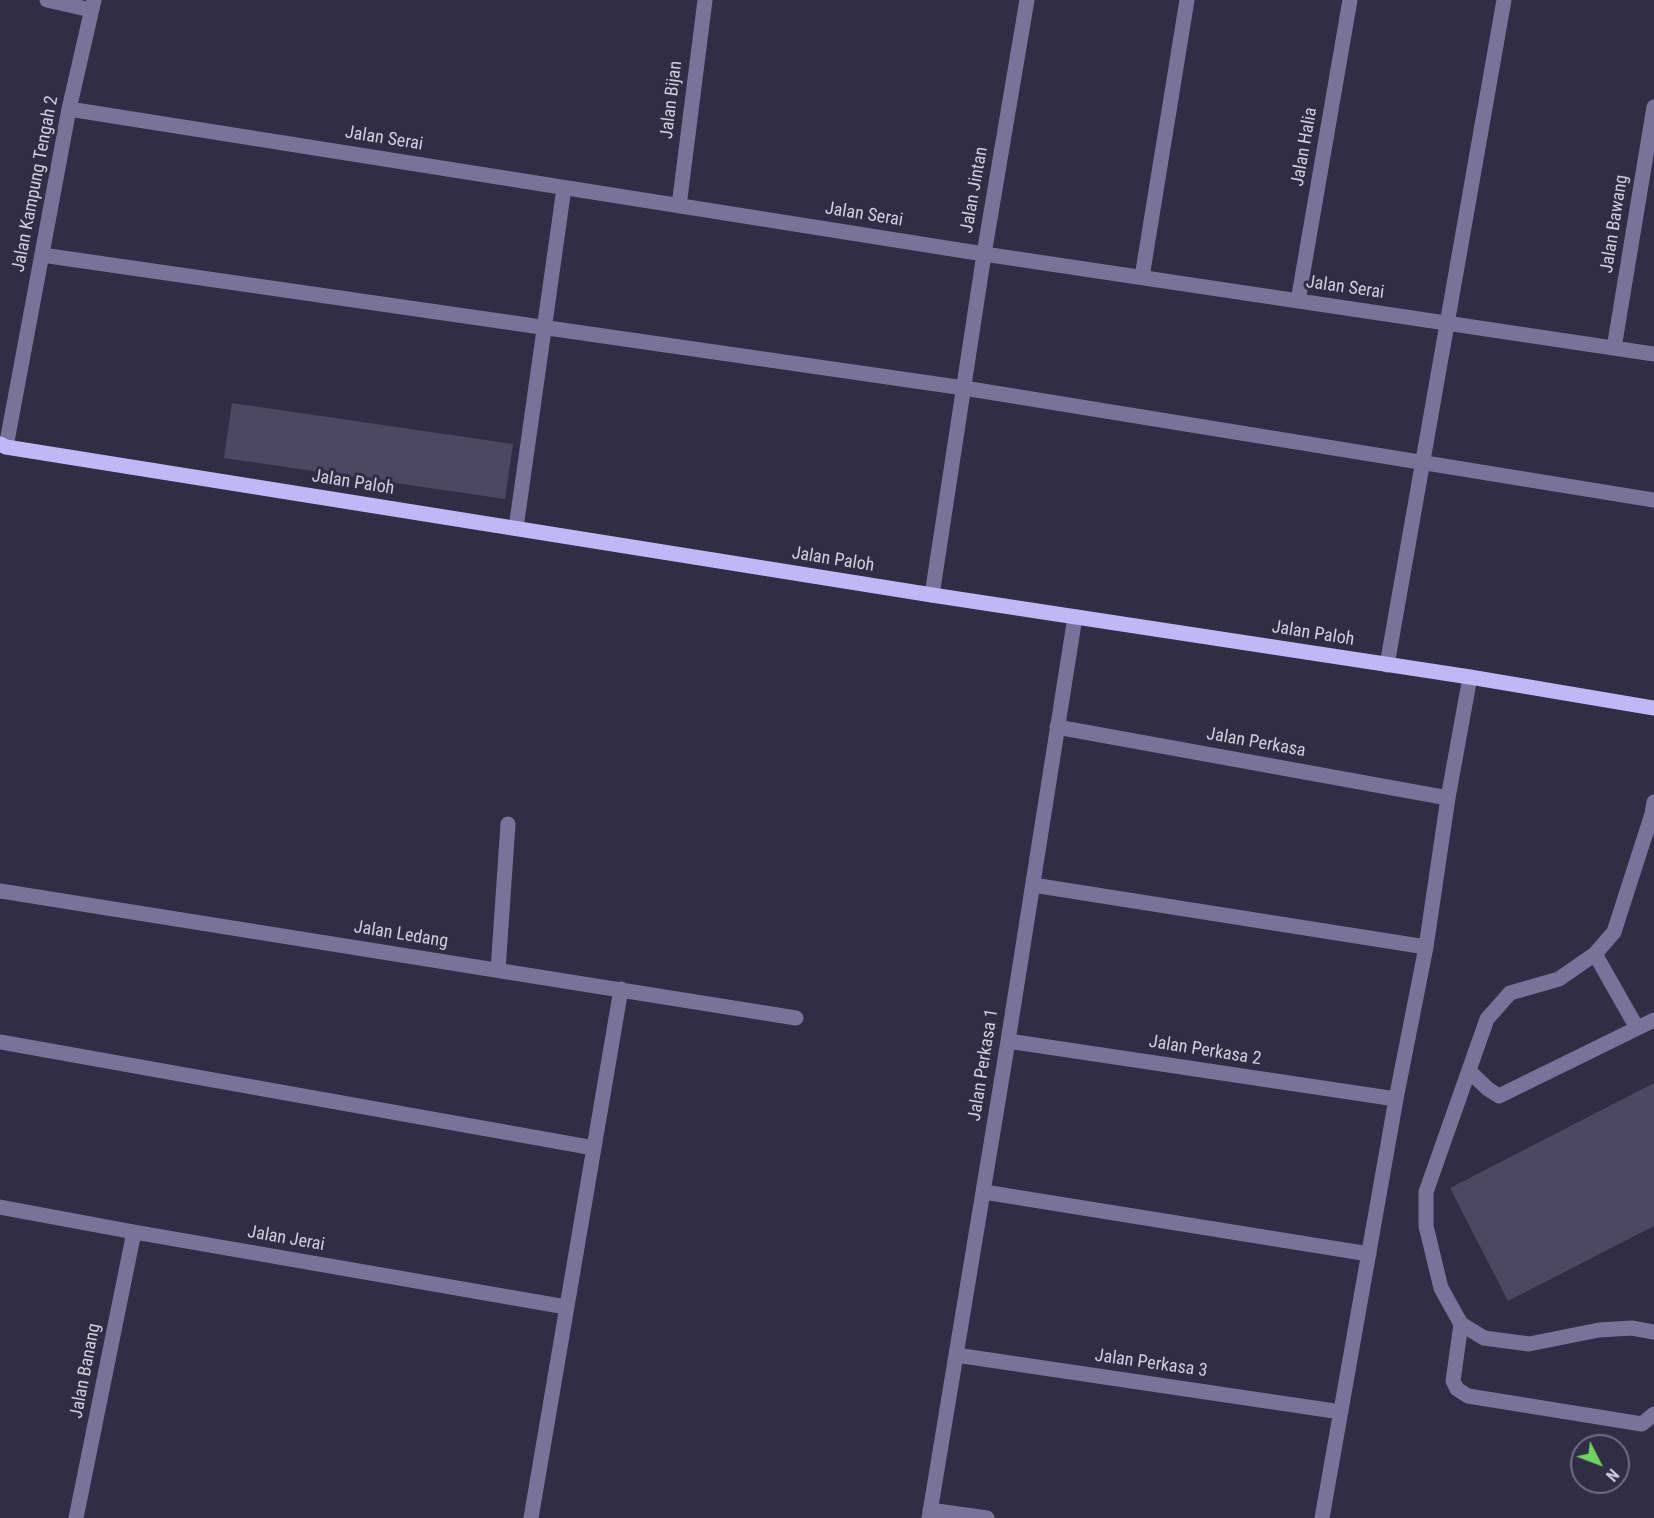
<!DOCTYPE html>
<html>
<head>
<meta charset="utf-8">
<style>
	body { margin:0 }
	#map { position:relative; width:1654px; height:1518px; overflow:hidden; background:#312d45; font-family:"Roboto Condensed",sans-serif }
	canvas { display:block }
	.north { position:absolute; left:1570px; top:1434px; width:60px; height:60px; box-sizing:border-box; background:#312d45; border:2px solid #716e82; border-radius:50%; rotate:132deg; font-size:16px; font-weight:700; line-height:24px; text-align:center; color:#d1cfde }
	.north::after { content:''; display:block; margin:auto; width:21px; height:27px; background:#70d35f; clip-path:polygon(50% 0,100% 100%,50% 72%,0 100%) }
</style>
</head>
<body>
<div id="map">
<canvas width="1654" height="1518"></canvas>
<div class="north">N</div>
</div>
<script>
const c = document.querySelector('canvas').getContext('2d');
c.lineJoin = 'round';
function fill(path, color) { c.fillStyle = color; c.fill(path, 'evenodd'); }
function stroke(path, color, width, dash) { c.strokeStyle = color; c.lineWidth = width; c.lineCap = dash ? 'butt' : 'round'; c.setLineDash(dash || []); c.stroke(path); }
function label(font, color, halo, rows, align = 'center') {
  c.font = font + ' "Roboto Condensed",sans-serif'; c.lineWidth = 6; c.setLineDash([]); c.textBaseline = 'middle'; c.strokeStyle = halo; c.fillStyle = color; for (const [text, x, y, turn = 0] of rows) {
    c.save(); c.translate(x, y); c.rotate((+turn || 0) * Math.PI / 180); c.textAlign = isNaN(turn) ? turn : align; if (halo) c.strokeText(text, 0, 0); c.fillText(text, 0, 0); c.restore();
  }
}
fill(new Path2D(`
	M232,403l281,41 -8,55 -281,-41z
	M1654,1083v143l-146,75 -58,-113z`), '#4c4862');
stroke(new Path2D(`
	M47,0l44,10
	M69,109l915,145 670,100
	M679,206l26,-206
	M42,255l922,133 690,112
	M1142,277l45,-277
	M1298,301l52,-301
	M1614,348l40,-241
	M6,447l63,-338 25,-109
	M516,528l48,-340
	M932,595l52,-341 43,-254
	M1387,665l117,-665
	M1057,727l391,71
	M1654,802l-2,12 -38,118 -19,22 -36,25 -49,14 -23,26 -61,173v34l15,62 20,36 23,14 45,6 70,-14 33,-2 22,4
	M1033,885l393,62
	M0,891l796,127
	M1595,954l42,74
	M498,970l10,-146
	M1008,1041l388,58
	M0,1042l594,106
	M1469,1071l19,18 11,7 155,-76
	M984,1192l385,62
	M0,1207l134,25 432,75
	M1461,1324l-8,57 4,8 11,7 174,28 12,-10
	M956,1355l385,57
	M930,1510l57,8
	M76,1518l58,-286
	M531,1518l90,-529
	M929,1518l79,-477 67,-424
	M1322,1518l74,-419 30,-152 22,-149 22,-121`), '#79739a', 15);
stroke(new Path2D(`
	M0,444l6,3 926,148 538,82 184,31`), '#c0b8f6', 15);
label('18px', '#d1cfde', '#312d45', [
	["Jalan Bijan",672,100,-83],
	["Jalan Serai",384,139,9],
	["Jalan Halia",1305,147,-80],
	["Jalan Kampung Tengah 2",36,184,-79],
	["Jalan Jintan",975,190,-80],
	["Jalan Serai",864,215,9],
	["Jalan Bawang",1615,224,-81],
	["Jalan Serai",1345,288,8],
	["Jalan Paloh",353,483,9],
	["Jalan Paloh",833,560,9],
	["Jalan Paloh",1313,634,9],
	["Jalan Perkasa",1256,743,10],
	["Jalan Ledang",401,935,9],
	["Jalan Perkasa 2",1205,1051,9],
	["Jalan Perkasa 1",984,1065,-81],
	["Jalan Jerai",286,1239,10],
	["Jalan Perkasa 3",1151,1364,8],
	["Jalan Banang",86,1371,-79]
]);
</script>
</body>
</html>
